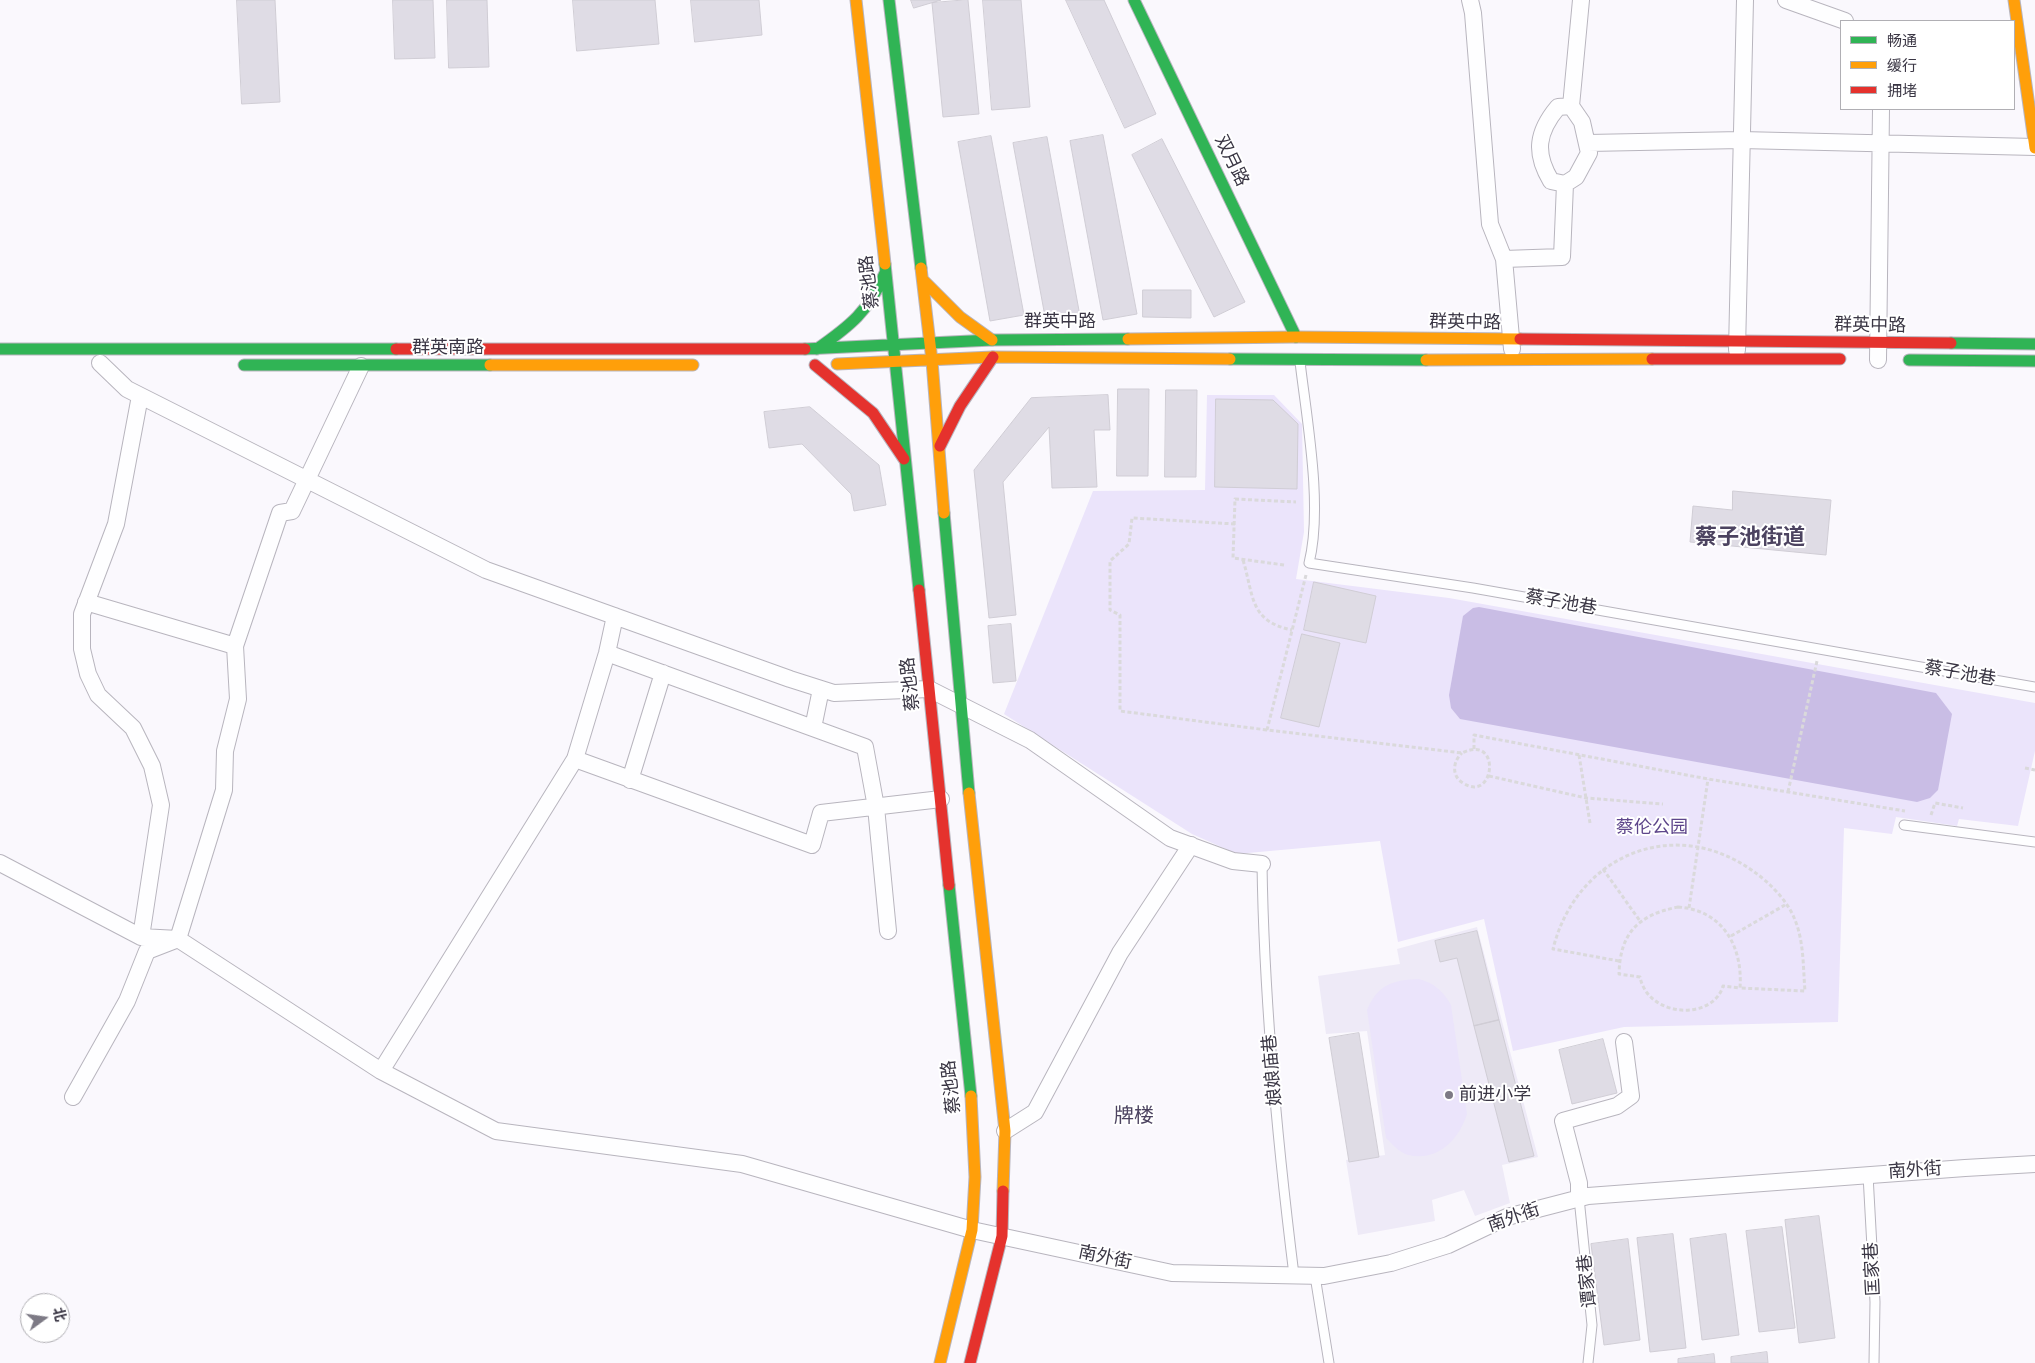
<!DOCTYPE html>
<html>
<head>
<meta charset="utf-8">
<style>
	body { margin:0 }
	#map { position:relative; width:2035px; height:1363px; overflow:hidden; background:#faf8fd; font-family:"Varela Round","Noto Sans SC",sans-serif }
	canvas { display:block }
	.legend { position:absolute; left:1840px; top:20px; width:175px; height:90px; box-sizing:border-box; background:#fff; border:1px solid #b0afb4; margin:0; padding:6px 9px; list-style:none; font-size:15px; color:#3a3644 }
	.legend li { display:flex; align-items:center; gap:10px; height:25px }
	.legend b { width:25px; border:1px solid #b0afb4 }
	.north { position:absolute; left:20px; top:1293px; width:50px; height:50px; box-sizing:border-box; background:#fff; border:1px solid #b0afb4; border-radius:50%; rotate:76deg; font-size:14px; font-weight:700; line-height:20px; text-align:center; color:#3a3644 }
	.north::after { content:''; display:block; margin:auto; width:18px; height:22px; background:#7d7a85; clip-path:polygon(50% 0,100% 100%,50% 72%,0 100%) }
</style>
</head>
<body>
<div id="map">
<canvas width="2035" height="1363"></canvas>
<ul class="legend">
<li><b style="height:6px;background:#30b455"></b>畅通</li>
<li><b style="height:6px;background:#ff9f0a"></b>缓行</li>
<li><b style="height:6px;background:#e5322d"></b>拥堵</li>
</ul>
<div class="north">北</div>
</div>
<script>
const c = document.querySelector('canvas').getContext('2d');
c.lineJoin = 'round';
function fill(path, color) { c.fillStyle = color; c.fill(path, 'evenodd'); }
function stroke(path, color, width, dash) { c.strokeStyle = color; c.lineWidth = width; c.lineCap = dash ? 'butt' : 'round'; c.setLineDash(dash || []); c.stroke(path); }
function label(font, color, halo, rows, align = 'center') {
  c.font = font + ' "Varela Round","Noto Sans SC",sans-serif'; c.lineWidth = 4; c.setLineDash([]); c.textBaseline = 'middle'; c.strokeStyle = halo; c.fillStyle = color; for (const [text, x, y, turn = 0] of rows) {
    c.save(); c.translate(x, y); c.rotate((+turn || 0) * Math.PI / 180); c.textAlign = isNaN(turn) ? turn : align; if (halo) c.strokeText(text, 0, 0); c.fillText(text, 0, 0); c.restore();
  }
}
fill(new Path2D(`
	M1477,927l61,230 -36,8 8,38 -35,13 -11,-26 -32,10 3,21 -77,14 -12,-75 39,-5 -18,-124 -41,3 -8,-58 82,-12 -3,-15z`), '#eeeaf7');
fill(new Path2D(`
	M1207,395h67l28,29 2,108 -8,47 153,19 586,105v48l-17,75 -59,-7 -2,7 -61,-9 -4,17 -48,-6 -6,194 -214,5 -111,24 -29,-132 -86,23 -18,-101 -143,13 -45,-20 -188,-120 89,-223 112,-1z
	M1419,979c15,4 24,12 32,26l16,109c-8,26 -30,48 -59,41 -9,-3 -16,-11 -22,-17l-19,-128c11,-26 26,-30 52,-31z`), '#ebe4fb');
fill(new Path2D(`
	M1479,607l457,86 16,21 -14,76 -8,8 -13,4 -457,-83 -9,-11 -2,-13 14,-79 10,-8z`), '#c9bde5');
const building = new Path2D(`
	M237,0h38l5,102 -38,2z
	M393,0h40l2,58 -40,1z
	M447,0h40l2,67 -40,1z
	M573,0h82l4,44 -82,7z
	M691,0h68l3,35 -67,7z
	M911,0h30l-27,8z
	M968,0l11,114 -36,3 -11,-114z
	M983,0h38l9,107 -38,3z
	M1066,0h38l52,114 -31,14z
	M1103,135l34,179 -34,6 -33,-179z
	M991,136l33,179 -34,6 -32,-179z
	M1047,137l33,179 -34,6 -33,-179z
	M1162,139l83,163 -31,15 -82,-162z
	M1143,290h48v28l-48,-1z
	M1118,389h31l-1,87h-31z
	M1166,390h31l-1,87h-31z
	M1108,395l2,35h-16l3,57 -45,1 -3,-61 -46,55 13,133 -27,3 -15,-148 57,-72z
	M1216,399l57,1 25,24 -1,65 -82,-2z
	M810,407l69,58 7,40 -32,6 -3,-17 -49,-50 -33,4 -5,-36z
	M1733,491l98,9 -5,55 -136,-13 3,-36 39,4z
	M1314,582l62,14 -10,47 -62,-13z
	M1011,624l5,57 -23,2 -5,-57z
	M1302,634l38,9 -21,84 -38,-9z
	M1477,931l22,89 -25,6 -17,-68 -17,4 -5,-21z
	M1499,1020l35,136 -25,6 -35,-136z
	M1359,1033l20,124 -30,5 -20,-124z
	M1603,1039l14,54 -45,11 -13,-54z
	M1819,1216l16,122 -36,5 -14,-123z
	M1782,1227l13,101 -36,4 -13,-101z
	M1673,1234l13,114 -36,4 -13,-114z
	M1726,1234l13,101 -37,5 -12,-101z
	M1628,1239l12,101 -36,5 -13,-101z
	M1767,1352l1,11h-37v-6z
	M1714,1354l1,9h-37v-4z`);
fill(building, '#dfdce5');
stroke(building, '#d0cdd5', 1);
const lane = new Path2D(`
	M1300,362c7,59 23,145 9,201l164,25 562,99
	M1904,825l131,17
	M1262,864c2,138 15,275 32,411
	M1868,1175l7,127 -1,61
	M1579,1198l13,127 -4,38
	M1315,1276l14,87`);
const street = new Path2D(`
	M1470,0l3,13 17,211 14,35 8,90
	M1786,0l59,21
	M1571,106l-13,1c-21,25 -24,46 -7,74l14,3 11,-7 13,-24 -7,-31 -11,-16 10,-106
	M1588,143l153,-3 294,7
	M1504,259l58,-2 3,-73
	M1737,350l8,-350
	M1878,360l3,-251
	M100,363l27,26 359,181 304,109 44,14 95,-4 101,51 140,98 63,23 29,3
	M140,396l-24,128 -34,90v35l6,25 10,21 35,33 19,38 9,39 -20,132
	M86,602l149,44
	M607,653l258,94 11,60 12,124
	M813,728l8,-39
	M575,759l237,86 9,-32 120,-14
	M630,780l33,-107
	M0,863l141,74 37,2 203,132 115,60 246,33 230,66 200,43 152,3 67,-13 57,-18 59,-28 81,-21 377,-28 70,-4
	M381,1071l194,-312 32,-106 8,-37
	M73,1097l54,-96 20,-50 31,-12 46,-149 1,-39 13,-52 -3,-53 45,-133 12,-2 69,-145
	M1005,1131l30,-19 85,-159 71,-108
	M1579,1198v-15l-16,-62 54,-15 14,-10 -7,-54`);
const fast = new Path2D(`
	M889,0l32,268
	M1134,0l162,337
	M885,264l34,326
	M1951,343l84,1
	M0,349h396
	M805,349l187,-9 136,-1
	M817,349c33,-23 52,-38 68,-76
	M1230,359l196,1
	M1909,360l126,1
	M244,365h246
	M944,513l25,280
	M949,885l22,211`);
const slow = new Path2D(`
	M856,0l29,264
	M2014,0l21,148
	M921,268l11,93 12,152
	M923,280l37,37 32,23
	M1128,339l168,-2 224,2
	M1426,360l226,-1
	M837,364l156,-7 237,2
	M490,365h203
	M969,793l36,338 -2,60
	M940,1363l32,-133 3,-53 -4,-81`);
const jam = new Path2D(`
	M1520,339l431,4
	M396,349h409
	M1652,359h188
	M815,365l58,48 31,46
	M940,446l20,-40 33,-49
	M919,590l30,295
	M970,1363l32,-127 1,-45`);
stroke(lane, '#b8b5be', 11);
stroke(street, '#b8b5be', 18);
stroke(fast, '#b8b5be', 13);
stroke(slow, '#b8b5be', 13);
stroke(jam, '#b8b5be', 13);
stroke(new Path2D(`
	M1235,524l-103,-6 -3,26 -19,17v49l10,5v96l147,19
	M1243,560c11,36 6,61 49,70
	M1284,565l-51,-7 2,-59 61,3
	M1306,575l-39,155 195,23c40,-20 33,51 1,30 -12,-7 -10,-22 -1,-30
	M1474,749v-14l234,44 197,32
	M1579,755l11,68
	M2025,768l10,2
	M1489,776l97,22 77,6
	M1788,792l29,-131
	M1931,815l4,-12 28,5
	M1603,869l37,52
	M1678,907c45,3 65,40 62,81l-17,-2c-10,35 -75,32 -83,-9l-21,-3c1,-41 19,-59 59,-67z
	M1689,908l19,-129
	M1731,936l54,-31
	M1619,961l-66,-12c23,-93 120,-135 200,-78 16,11 35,30 42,49 9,22 8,47 10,71l-65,-3`), '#dad9db', 3, [4, 2.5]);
stroke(lane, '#fefeff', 9);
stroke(street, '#fefeff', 16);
stroke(fast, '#30b455', 11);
stroke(slow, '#ff9f0a', 11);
stroke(jam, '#e5322d', 11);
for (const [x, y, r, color] of [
	[1449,1095,5,"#7d7a85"]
]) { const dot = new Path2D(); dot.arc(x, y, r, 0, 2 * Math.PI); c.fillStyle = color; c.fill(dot); stroke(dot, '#fff', 2); }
label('18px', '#3a3644', '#fff', [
	["双月路",1231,161,64],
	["蔡池路",870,282,-97],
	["群英中路",1060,322],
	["群英中路",1465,323,1],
	["群英中路",1870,326,1],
	["群英南路",448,348],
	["蔡子池巷",1561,603,10],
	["蔡子池巷",1960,674,10],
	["蔡池路",911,684,-96],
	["娘娘庙巷",1273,1070,-95],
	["蔡池路",952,1087,-96],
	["南外街",1915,1171,-4],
	["南外街",1514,1218,-19],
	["南外街",1105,1258,12],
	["匡家巷",1873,1269,-93],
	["谭家巷",1588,1281,-96]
]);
label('18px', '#5e468b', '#fff', [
	["蔡伦公园",1652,828]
]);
label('18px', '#3a3644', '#fff', [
	["前进小学",1459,1095]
], 'left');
label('20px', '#4c4360', '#fff', [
	["牌楼",1134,1117]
]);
label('bold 22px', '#4c4360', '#fff', [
	["蔡子池街道",1750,538]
]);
</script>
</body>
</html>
